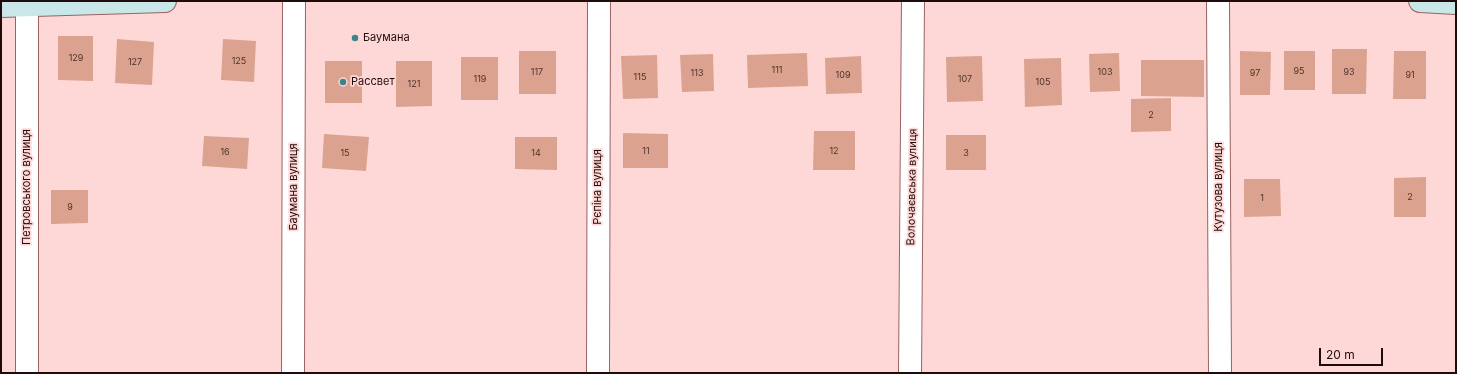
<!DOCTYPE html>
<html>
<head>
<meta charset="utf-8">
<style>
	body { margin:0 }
	#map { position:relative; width:1457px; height:374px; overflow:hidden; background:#fed8d6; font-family:Inter,sans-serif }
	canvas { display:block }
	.frame { position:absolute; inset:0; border:2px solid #200b0b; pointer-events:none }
	.scale { position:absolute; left:1319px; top:348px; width:64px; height:18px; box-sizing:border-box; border:2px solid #200b0b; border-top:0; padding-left:5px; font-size:12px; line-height:14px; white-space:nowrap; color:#200b0b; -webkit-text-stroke:3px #fed8d6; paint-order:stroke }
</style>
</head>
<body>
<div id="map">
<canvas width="1457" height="374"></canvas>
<div class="frame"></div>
<div class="scale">20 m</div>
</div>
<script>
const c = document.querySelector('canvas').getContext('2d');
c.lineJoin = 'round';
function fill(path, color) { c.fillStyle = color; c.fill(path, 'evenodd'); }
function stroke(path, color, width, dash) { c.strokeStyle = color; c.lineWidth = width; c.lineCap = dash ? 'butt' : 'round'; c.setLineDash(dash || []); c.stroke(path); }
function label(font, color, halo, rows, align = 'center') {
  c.font = font + ' Inter,sans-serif'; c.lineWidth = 3.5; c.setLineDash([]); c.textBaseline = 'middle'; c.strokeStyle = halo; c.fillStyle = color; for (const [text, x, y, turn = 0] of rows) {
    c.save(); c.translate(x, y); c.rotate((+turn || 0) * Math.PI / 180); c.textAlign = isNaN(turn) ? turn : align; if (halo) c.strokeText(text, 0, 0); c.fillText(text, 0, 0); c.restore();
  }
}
fill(new Path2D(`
	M58,36h35v45l-35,-1z
	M117,39l37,3 -2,43 -37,-2z
	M223,39l33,2 -2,41 -33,-2z
	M1332,49h35l-1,45h-34z
	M519,51h37v43h-37z
	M1240,51l31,1 -1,43h-30z
	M1284,51h31v39h-31z
	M1394,51h32v48h-33z
	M807,53l1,33 -60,2 -1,-33z
	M1119,53l1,38 -30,1 -1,-38z
	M713,54l1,37 -32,1 -2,-37z
	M657,55l1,43 -35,1 -2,-43z
	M861,56l1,37 -36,1 -1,-36z
	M982,56l1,45 -36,1 -1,-45z
	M461,57h37v43h-37z
	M1061,58l1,47 -37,2 -1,-48z
	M1141,60h63v37l-63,-1z
	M325,61h37v42h-37z
	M396,61h36v45l-36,1z
	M1171,98v33l-40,1v-33z
	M814,131h41v39h-42z
	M623,133l45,1v34h-45z
	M324,134l45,3 -3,34 -44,-3z
	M946,135h40v35h-40z
	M204,136l45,2 -2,31 -45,-3z
	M515,137h42v33l-42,-1z
	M1426,177v40h-32v-39z
	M1244,179h36l1,37 -37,1z
	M51,190h37v33l-37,1z`), '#dba38f');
const street = new Path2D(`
	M1218,1l2,372
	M27,373v-372
	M293,373l1,-372
	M598,373l1,-372
	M910,373l3,-372`);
const secondary = new Path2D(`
	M1420,1l36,2
	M1,6l164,-5`);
stroke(street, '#9a6362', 24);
stroke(secondary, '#9a6362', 24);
stroke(street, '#fff', 22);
stroke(secondary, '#c9e7e9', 22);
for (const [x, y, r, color] of [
	[355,38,4,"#3c8489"],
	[343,82,4,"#3c8489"]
]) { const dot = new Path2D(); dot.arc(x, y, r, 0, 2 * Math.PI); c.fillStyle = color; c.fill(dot); stroke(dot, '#fed8d6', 1.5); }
label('9px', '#4f312c', null, [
	["129",76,58],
	["125",239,61],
	["127",135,62],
	["111",777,70],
	["95",1299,71],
	["117",537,72],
	["103",1105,72],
	["93",1349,72],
	["113",697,73],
	["97",1255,73],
	["109",843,75],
	["91",1410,75],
	["115",640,77],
	["119",480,79],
	["107",965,79],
	["105",1043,82],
	["121",414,84],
	["2",1151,115],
	["11",646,151],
	["12",834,151],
	["16",225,152],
	["15",345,153],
	["14",536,153],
	["3",966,153],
	["2",1410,197],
	["1",1262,198],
	["9",70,207]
]);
label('11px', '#200b0b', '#fed8d6', [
	["Баумана",363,38],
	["Рассвет",351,82]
], 'left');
label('11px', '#200b0b', '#fed8d6', [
	["Петровського вулиця",27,187,-90],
	["Баумана вулиця",294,187,-90],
	["Рєпіна вулиця",598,187,-90],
	["Волочаєвська вулиця",912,187,-89],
	["Кутузова вулиця",1219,187,-90]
]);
</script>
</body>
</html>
